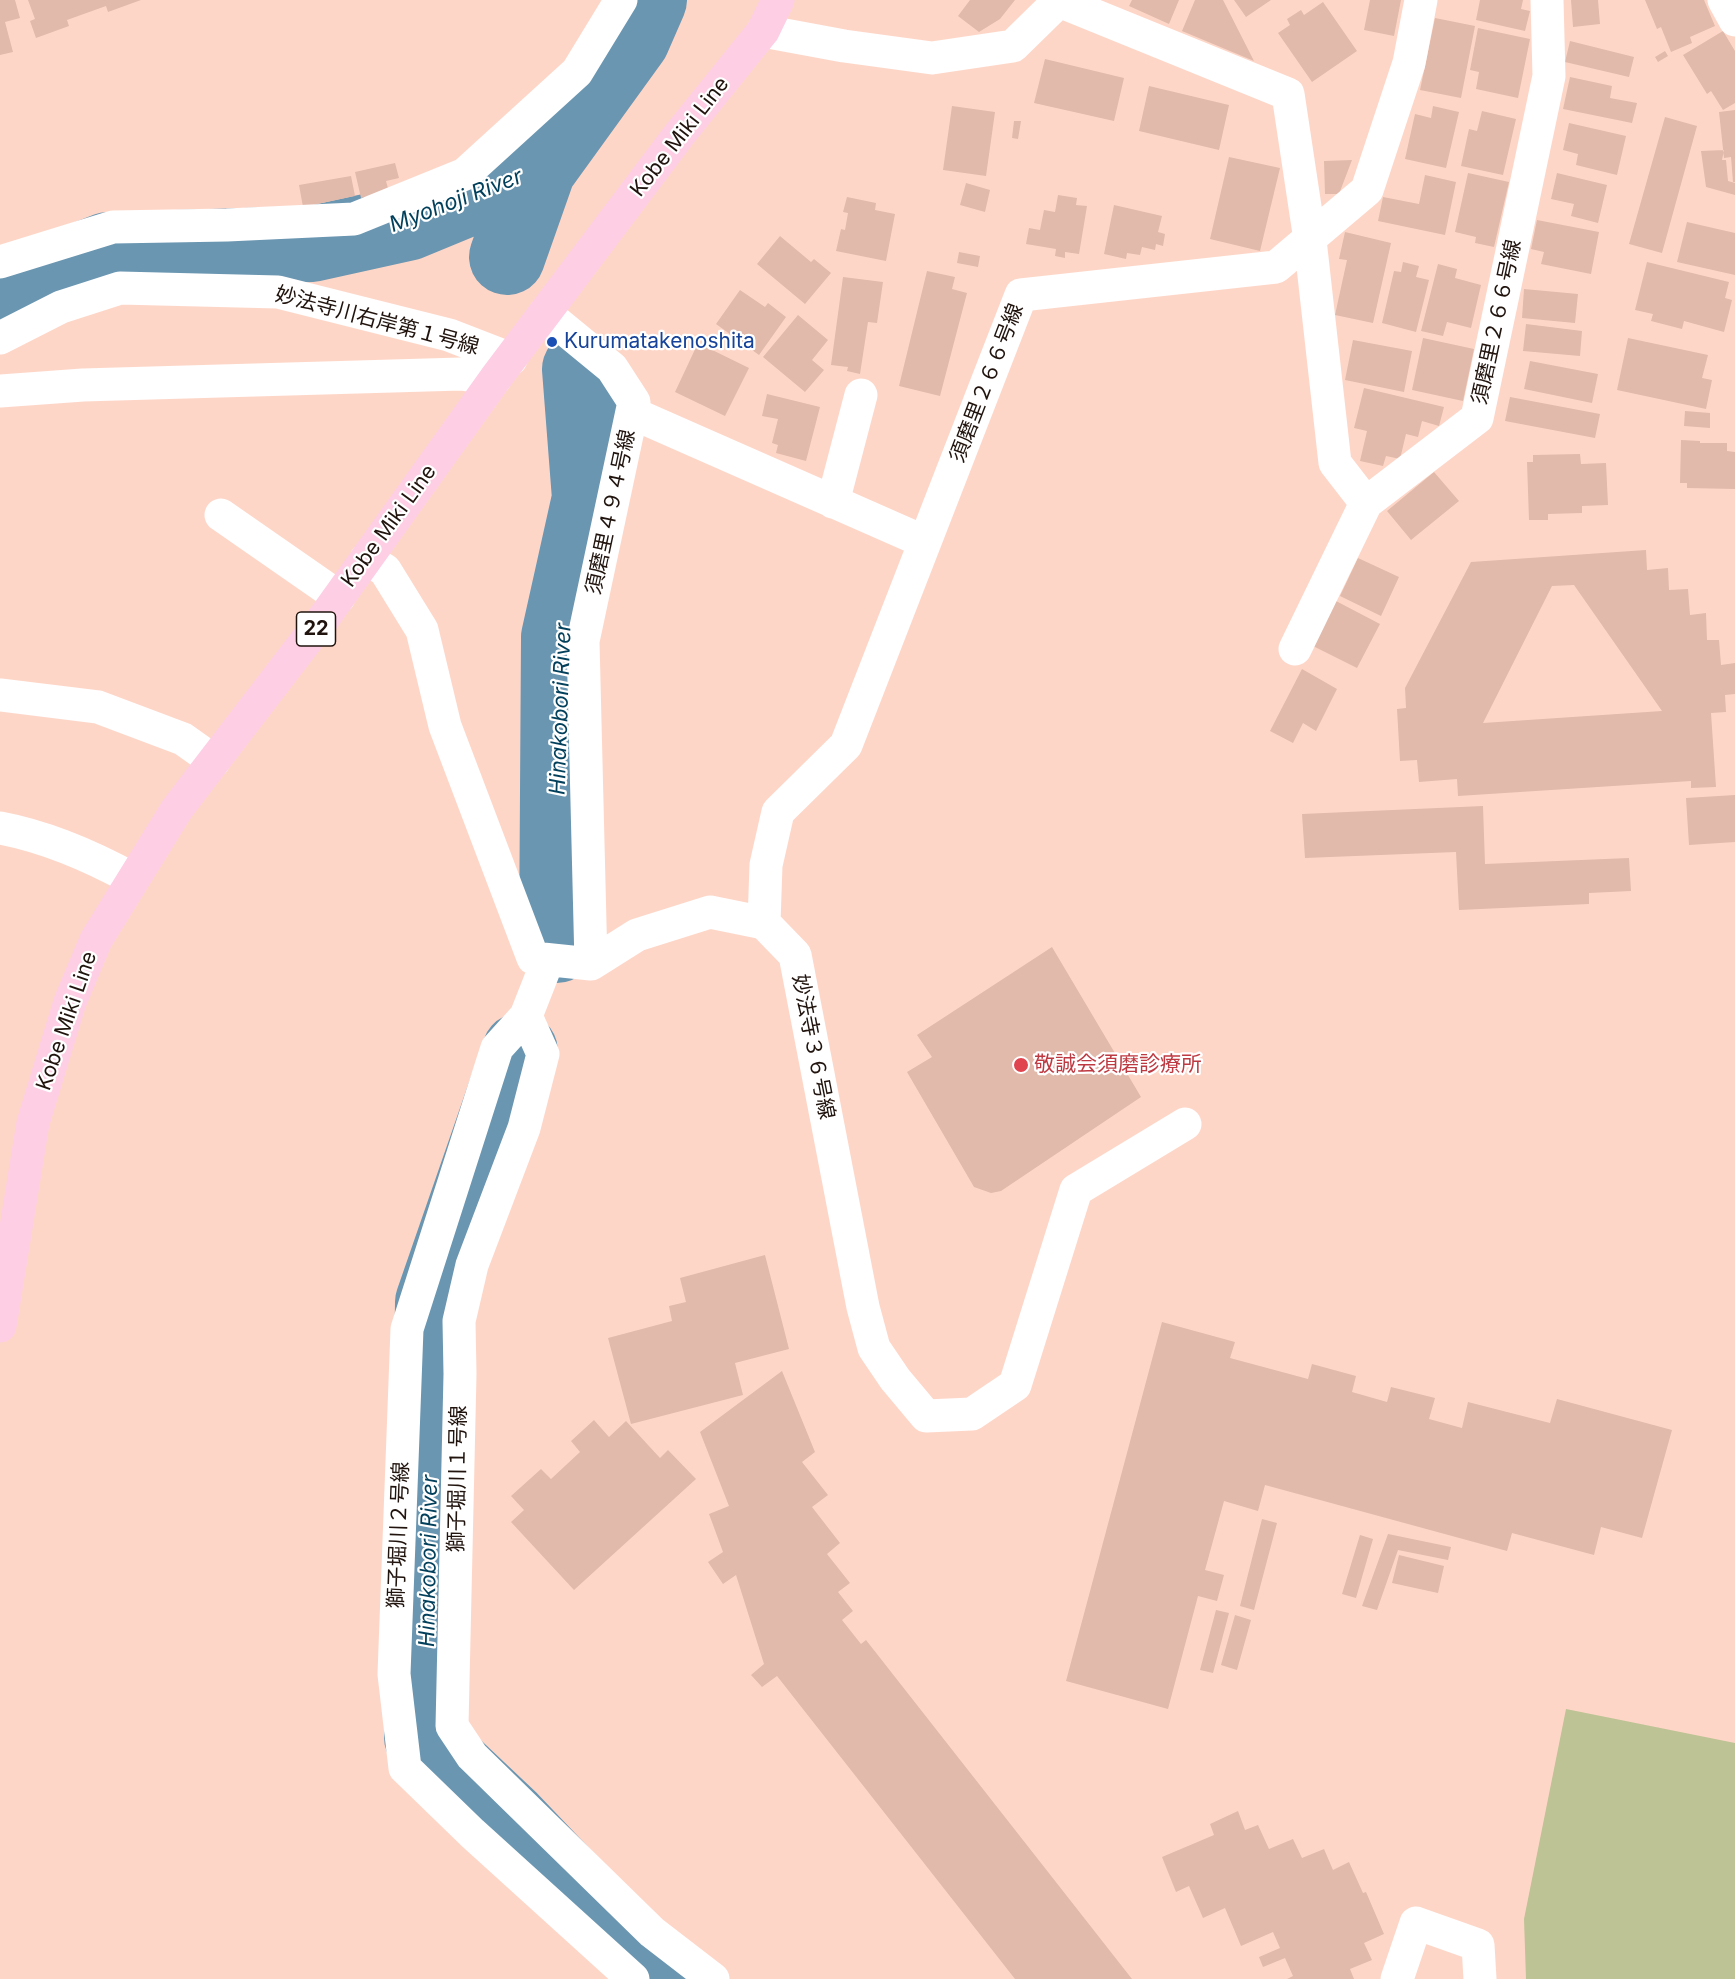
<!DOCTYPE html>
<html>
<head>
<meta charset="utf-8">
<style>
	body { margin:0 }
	canvas { display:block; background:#fed6c7 }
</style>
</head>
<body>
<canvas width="1735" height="1979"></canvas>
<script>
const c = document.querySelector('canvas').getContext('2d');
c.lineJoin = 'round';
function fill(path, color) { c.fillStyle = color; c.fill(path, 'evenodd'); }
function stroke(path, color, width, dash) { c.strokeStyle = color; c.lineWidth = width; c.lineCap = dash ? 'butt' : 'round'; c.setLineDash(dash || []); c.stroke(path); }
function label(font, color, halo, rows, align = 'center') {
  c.font = font + ' Inter,"Noto Sans JP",sans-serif'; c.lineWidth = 4.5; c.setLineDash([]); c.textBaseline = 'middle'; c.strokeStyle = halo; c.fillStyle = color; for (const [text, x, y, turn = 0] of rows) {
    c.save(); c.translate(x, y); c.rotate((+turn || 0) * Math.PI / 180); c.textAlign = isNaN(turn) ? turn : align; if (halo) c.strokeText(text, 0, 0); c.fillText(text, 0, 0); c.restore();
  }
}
fill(new Path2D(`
	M1566,1709l169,34v236h-209l-2,-60z`), '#bec395');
stroke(new Path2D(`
	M507,257l31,-88
	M0,292l108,-42 204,-6 95,-21 131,-54 94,-130 17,-39
	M557,945l2,-308 31,-139 -10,-129
	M520,1051l-87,251 -5,359 -6,76 88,83 103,108 60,51`), '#6a96b1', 76);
fill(new Path2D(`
	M0,0h15l5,18 -15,4 8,30 -13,3z
	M28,0h113l-33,12 -2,-6 -39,14 2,6 -33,12 -6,-17 5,-2z
	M970,0h45l-15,19 -21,13 -21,-16z
	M1132,0h47l-10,24 -40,-18z
	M1195,0h28l31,61 -72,-30z
	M1234,0h37l-25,17z
	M1370,0h31l-7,36 -30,-6z
	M1480,0h43l-2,9 9,2 -5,20 -49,-11z
	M1571,0h27l2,24 -27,3z
	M1645,0h59l11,26 -25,11 2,6 -21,9 -10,-25 -4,2z
	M1323,2l34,49 -45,31 -34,-49 12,-8 -3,-6 14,-9 3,5z
	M1435,18l40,8 -14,72 -41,-8z
	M1478,28l52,11 -12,59 -42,-9 3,-17 -9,-2z
	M1723,31l12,20v52l-12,7 -12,-19 -4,3 -24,-39z
	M1570,41l64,16 -5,20 -64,-15z
	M1665,51l3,5 -10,6 -3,-5z
	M1045,59l79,19 -10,43 -80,-18z
	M1570,77l42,9 -2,12 27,5 -5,20 -69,-14z
	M1149,86l80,19 -10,45 -80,-19z
	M952,106l43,6 -9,64 -43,-6z
	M1433,106l26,6 -13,56 -41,-9 10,-45 16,4z
	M1735,110v72h-2l-2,-25 -7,1 -5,-46z
	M1482,111l34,8 -13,56 -42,-9 8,-37 8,2z
	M1665,117l32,9 -35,127 -33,-9z
	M1014,121h7l-3,18 -6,-1z
	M1569,123l57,13 -9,39 -41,-10 2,-11 -15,-4z
	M1724,150l-2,10h4l2,21 7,2v12l-29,-8 -5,-36z
	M1229,157l51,11 -20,83 -50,-12z
	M1352,160l-13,34h-14l-1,-33z
	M395,163l4,15 -13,3 3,11 -28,6 -6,-26z
	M1468,173l41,9 -15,65 -19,-4 1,-6 -21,-5z
	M1557,173l50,12 -9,38 -27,-7 3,-12 -23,-5z
	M1425,175l31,7 -11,53 -67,-14 5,-24 36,7z
	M351,176l4,20 -52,11 -4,-22z
	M966,183l24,7 -5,22 -25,-7z
	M1058,195l19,3 -1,7 11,1 -8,48 -14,-2v6l-10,-2 1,-7 -30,-5 3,-16 11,2 4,-20 11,2z
	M847,197l29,6 -1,7 20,4 -9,47 -50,-10 5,-22 4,1 3,-17 -5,-1z
	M1114,205l48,11 -4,16 7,2 -2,12 -7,-2 -1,6 -13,-3 -2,8 -13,-2 -1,6 -22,-5z
	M1537,220l62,12 -8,42 -50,-10 3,-12 -13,-3z
	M1687,222l48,11v42l-58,-13z
	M1345,232l46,11 -18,80 -38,-8 12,-55 -8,-1z
	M780,236l31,26 3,-3 17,14 -26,31 -48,-40z
	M959,252l21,4 -2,11 -21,-4z
	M1403,262l16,4 -3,11 13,3 -13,52 -34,-9 12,-52 7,1z
	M1647,262l82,20 -4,16 7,2 -8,32 -40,-11 -2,8 -31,-8 2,-7 -18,-4z
	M1438,264l19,5 -2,9 26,7 -10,43 -24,-6 -4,14 -22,-5z
	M927,271l28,6 -3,12 15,4 -27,103 -41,-10z
	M843,277l40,5 -6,41 -9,-1 -8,52 -13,-3 1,-4 -17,-2z
	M1524,289l54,5 -3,29 -53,-5z
	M740,290l25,17 3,-4 18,14 -27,38 -43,-31z
	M798,315l30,25 -16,20 12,10 -19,22 -42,-35z
	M1526,324l56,7 -2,25 -57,-5z
	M1423,338l51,11 -11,52 -51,-11z
	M1628,338l80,17 -6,23 10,2 -6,29 -89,-19z
	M1353,340l59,11 -8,41 -59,-12z
	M698,343l51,25 -24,48 -50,-24z
	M1530,361l68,13 -6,29 -68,-14z
	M1364,388l80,19 -5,19 -17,-5 -4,16 -12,-3 -6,25 -14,-3 -3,10 -23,-5 7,-30 -13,-3z
	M767,394l53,13 -14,54 -30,-8 2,-8 -6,-2 6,-24 -16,-3z
	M1510,397l90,17 -5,24 -90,-17z
	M1685,411l25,2v15l-26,-2z
	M1681,440l19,1v2h27v8l8,1v37l-48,-1v-5h-7z
	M1580,454l1,10 25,-1 2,42 -26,1v7l-34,1v6h-19l-2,-58h6v-7z
	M1434,472l25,29 -48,39 -24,-29z
	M1646,550l1,20 21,-2 1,22 19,-1 2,26 16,-2 1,27h12l2,25 14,-2v31l-10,1 1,17 -15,1 5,74 -25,1v-7l-233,15 -1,-17 -38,3 -2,-22 -17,1 -3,-52 9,-1 -1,-20 66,-126zM1574,585l88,126 -179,12 69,-137z
	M1358,558l41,19 -18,39 -41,-20z
	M1336,601l44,23 -23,44 -44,-22z
	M1302,669l35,20 -21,42 -13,-8 -10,20 -23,-12z
	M1735,795v47l-46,3 -3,-47z
	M1483,806l2,58 144,-6 2,33 -42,2v11l-130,6 -3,-58 -151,6 -3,-44z
	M1052,947l89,150 -140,94 -10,2 -17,-6 -67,-115 25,-15 -15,-22z
	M765,1255l24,94 -54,14 8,32 -112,29 -23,-86 64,-17 -3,-15 17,-4 -6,-24z
	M1162,1322l73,20 -5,16 78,21 4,-15 44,12 -4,16 35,10 4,-15 44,11 -6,21 33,9 6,-26 82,21 7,-24 115,31 -30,108 -41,-11 -7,28 -82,-22 -5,18 -242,-66 -7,26 -34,-10 -19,69 19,5 -7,26 -19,-5 -30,113 -102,-28z
	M782,1371l33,81 -13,10 26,33 -16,12 28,36 -13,11 23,29 -12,9 15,19 -11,9 19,24 5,-4 266,339h-117l-238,-303 -15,11 -11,-12 13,-11 -28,-89 -13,9 -15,-22 15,-10 -14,-38 20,-8 -29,-74z
	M594,1420l15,17 17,-16 34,37 8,-8 28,29 -122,111 -63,-68 13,-12 -13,-14 30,-27 10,10 29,-27 -9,-11z
	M1262,1519l15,4 -23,87 -14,-4z
	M1388,1534l63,13 -3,13 -50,-10 -21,60 -15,-4z
	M1360,1535l13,4 -17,59 -14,-4z
	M1399,1555l45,11 -6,27 -46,-10z
	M1216,1610l13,3 -16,60 -13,-3z
	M1235,1615l16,5 -14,50 -16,-5z
	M1238,1811l7,19 13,-5 11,24 24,-10 9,19 22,-9 9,21 16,-8 14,31 3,-1 18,42 -20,9 8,17 -22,9 4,10h-67l6,-3 -8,-18 -22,9 -4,-10 21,-9 -7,-16 -32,14 -16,-38 -22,10 -14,-32 -13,6 -14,-35 52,-22 -4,-11z`), '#e1baab');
stroke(new Path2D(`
	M1724,0l11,20
	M1059,1l229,93 22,146 25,223 31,40
	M763,31l81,15 88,12 81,-12 47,-46
	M0,262l113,-35 114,-2 127,-6 111,-45 112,-102 44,-72
	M545,313l67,55 22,34 -51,239 8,323
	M0,338l61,-31 59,-19 158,4 171,43 62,24
	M0,391l83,-6 378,-11 34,5
	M632,413l293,129
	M833,502l28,-107
	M221,515l118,82
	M366,559l19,11 37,60 23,96 88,232 58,6 46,-29 73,-23 54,11 31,32 68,352 11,41 21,31 31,37 46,-2 43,-29 61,-195 109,-66
	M1295,649l71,-146 111,-85 72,-342 -2,-76
	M0,695l98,12 85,32 31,22
	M0,828c48,9 91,28 133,51
	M764,923l2,-58 12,-53 68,-67 175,-450 255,-28 91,-77 42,-127 12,-63
	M548,960l-22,56 17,38 -19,74 -52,137 -13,56 1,53 -8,352 20,30 180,176 61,47
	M526,1016l-29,32 -90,281 -13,345 11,94 67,65 161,146
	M1397,1979l19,-56 62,22 2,34`), '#fff', 33);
stroke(new Path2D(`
	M0,1326l33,-203 37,-121 26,-62 81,-131 149,-194 169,-236 184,-244 84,-104 15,-31`), '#fecee4', 33);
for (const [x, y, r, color] of [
	[552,342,6,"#1a4fb4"],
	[1021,1065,8,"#e0444e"]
]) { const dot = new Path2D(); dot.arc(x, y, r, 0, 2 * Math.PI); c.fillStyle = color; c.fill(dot); stroke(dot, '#fff', 2); }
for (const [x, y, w] of [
	[316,629,39]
]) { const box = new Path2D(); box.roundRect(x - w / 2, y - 17, w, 34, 4.5); c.fillStyle = '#fff'; c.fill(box); stroke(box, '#21140e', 1.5); }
label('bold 20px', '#21140e', null, [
	["22",316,629]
]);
label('21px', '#21140e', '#fff', [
	["Kobe Miki Line",680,137,-52],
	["妙法寺川右岸第１号線",377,321,15],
	["須磨里２６６号線",1497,322,-78],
	["須磨里２６６号線",987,383,-69],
	["須磨里４９４号線",611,512,-78],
	["Kobe Miki Line",389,526,-54],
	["Kobe Miki Line",67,1021,-71],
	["妙法寺３６号線",813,1047,79],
	["獅子堀川１号線",458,1479,-89],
	["獅子堀川２号線",399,1535,-88]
]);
label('21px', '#164399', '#fff', [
	["Kurumatakenoshita",564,342]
], 'left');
label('21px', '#be3a42', '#fff', [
	["敬誠会須磨診療所",1034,1065]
], 'left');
label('italic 22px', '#013f5b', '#fff', [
	["Myohoji River",456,201,-21],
	["Hinakobori River",561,709,-88],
	["Hinakobori River",429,1561,-89]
]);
</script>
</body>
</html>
